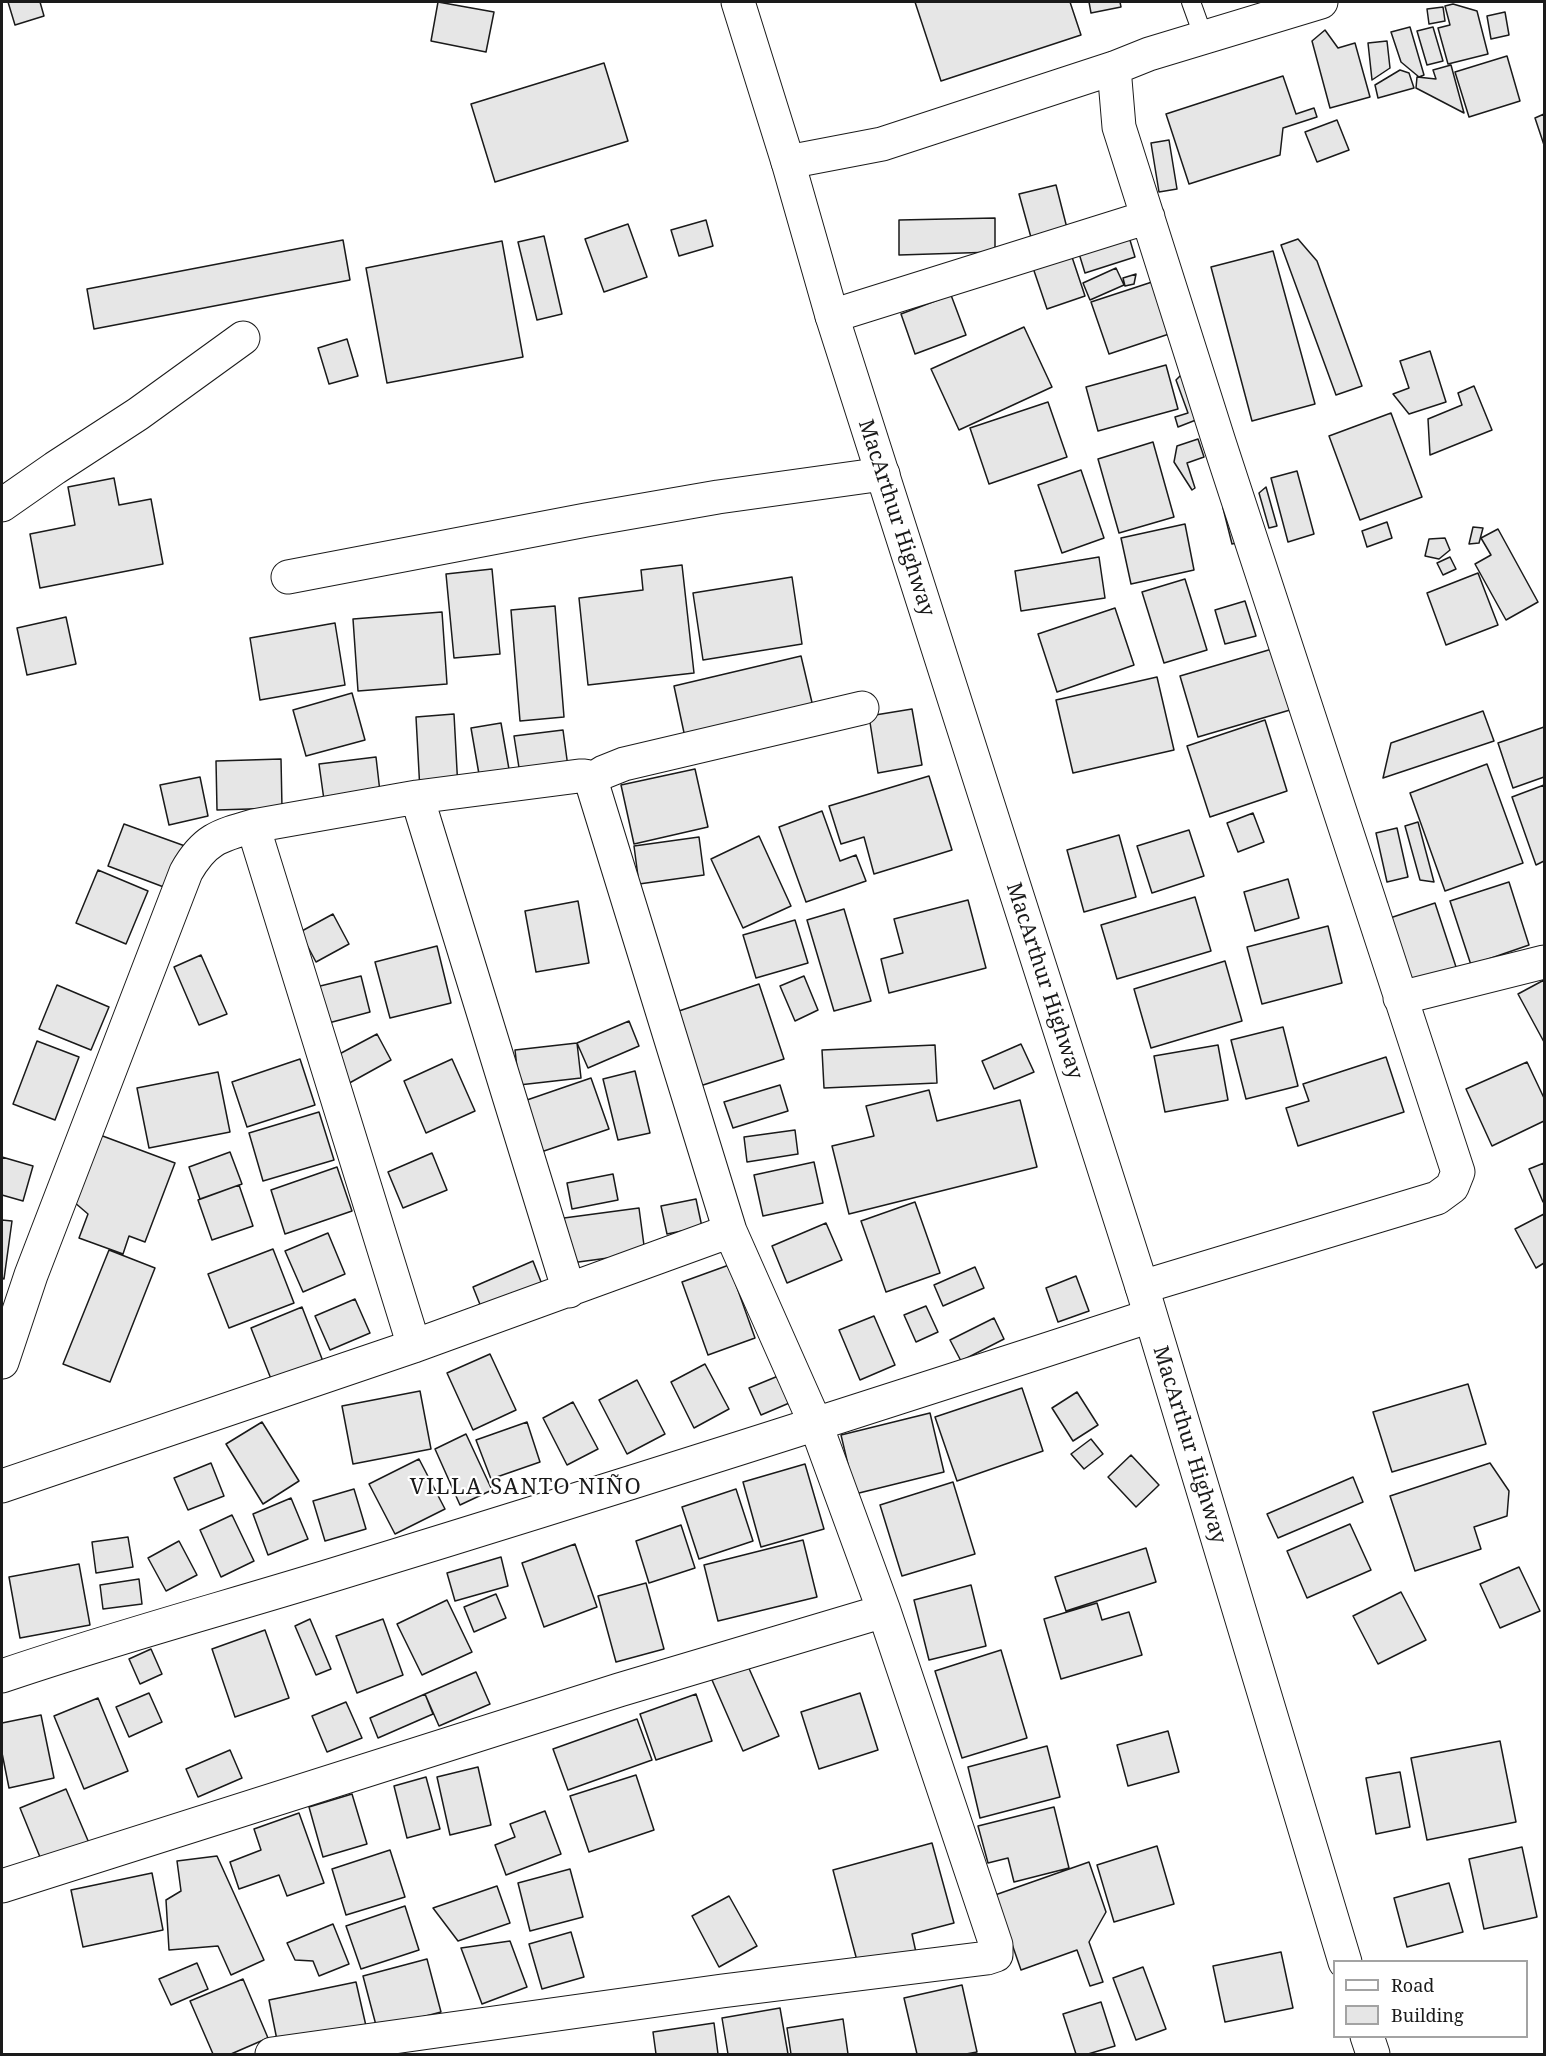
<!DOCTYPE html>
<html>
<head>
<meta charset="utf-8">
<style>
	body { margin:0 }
	#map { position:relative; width:1546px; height:2056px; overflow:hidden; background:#fff; font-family:"Noto Serif",serif }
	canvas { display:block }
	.frame { position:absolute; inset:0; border:3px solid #1a1a1a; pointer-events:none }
	.legend { position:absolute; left:1333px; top:1960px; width:195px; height:78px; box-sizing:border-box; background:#fff; border:2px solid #a3a3a3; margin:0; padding:8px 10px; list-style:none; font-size:18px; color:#1a1a1a }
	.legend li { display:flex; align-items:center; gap:12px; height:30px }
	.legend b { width:30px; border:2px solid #a3a3a3 }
</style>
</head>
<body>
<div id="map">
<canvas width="1546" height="2056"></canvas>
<div class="frame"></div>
<ul class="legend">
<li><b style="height:8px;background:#fff"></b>Road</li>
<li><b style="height:16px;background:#e6e6e6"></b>Building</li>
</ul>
</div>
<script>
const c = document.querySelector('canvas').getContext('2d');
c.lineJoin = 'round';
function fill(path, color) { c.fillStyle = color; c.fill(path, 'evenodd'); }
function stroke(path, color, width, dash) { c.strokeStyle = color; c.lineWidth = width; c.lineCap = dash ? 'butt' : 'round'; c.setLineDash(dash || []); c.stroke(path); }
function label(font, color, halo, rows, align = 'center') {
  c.font = font + ' "Noto Serif",serif'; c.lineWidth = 4.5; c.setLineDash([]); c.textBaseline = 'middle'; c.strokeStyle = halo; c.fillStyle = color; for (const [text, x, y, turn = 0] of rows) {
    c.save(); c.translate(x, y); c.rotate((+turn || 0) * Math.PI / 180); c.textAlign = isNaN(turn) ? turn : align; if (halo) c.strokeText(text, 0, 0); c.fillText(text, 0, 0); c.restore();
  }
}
const building = new Path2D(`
	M8,2h32l4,14 -29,9z
	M438,2l56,10 -8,40 -55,-11z
	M915,2h155l11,33 -140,46z
	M1089,2h31l1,5 -30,6z
	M1453,4l24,7 11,43 -40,10 -10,-36 12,-3 -5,-19z
	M1443,7l2,14 -16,3 -2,-15z
	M1505,12l4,23 -18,4 -4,-23z
	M1410,27l14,48 -5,2 -18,-15 -10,-30z
	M1433,27l10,34 -16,4 -10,-34z
	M1325,30l13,18 17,-5 15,54 -40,11 -18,-67z
	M1387,41l3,27 -18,12 -4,-37z
	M1507,56l13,45 -51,16 -14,-45z
	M604,63l24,78 -133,41 -24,-78z
	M1451,65l13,48 -48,-25 1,-11 19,2 -3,-9z
	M1400,70l9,3 5,15 -36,10 -3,-13z
	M1283,76l13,38 18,-6 3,9 -34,11 -3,27 -91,29 -23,-70z
	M1544,114v31l-9,-27z
	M1337,120l12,30 -32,12 -12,-30z
	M1169,140l8,49 -18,3 -8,-49z
	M1056,185l12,47 -36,9 -13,-47z
	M995,218v34l-96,3v-35z
	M706,220l7,26 -34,10 -8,-26z
	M628,224l19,53 -43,15 -19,-53z
	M1127,230l8,27 -50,16 -8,-26z
	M544,236l18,78 -25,6 -19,-78z
	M1298,239l19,22 45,125 -26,9 -55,-150z
	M343,240l7,40 -256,49 -7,-40z
	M502,241l21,116 -136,26 -21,-115z
	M1068,245l17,51 -38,13 -17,-50z
	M1273,251l42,153 -63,17 -41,-154z
	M1116,268l8,17 -34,15 -7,-17z
	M1136,274l-2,10 -9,2 -2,-8z
	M1152,282l17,52 -60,20 -18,-52z
	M951,295l15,40 -51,19 -14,-40z
	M1024,327l28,60 -93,43 -28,-61z
	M347,339l11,37 -29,8 -11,-36z
	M1430,351l16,51 -37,12 -16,-20 16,-6 -9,-27z
	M1166,365l12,44 -80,22 -12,-44z
	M1185,371l16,47 -23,9 -3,-10 13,-4 -12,-33z
	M1474,386l18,44 -62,25 -2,-36 34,-14 -4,-12z
	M1048,402l19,55 -78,27 -19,-56z
	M1391,413l31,84 -62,23 -31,-84z
	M1198,439l6,18 -17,6 8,25 -3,2 -18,-28 3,-16z
	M1153,442l21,75 -55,16 -21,-74z
	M1081,470l23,68 -42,15 -24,-68z
	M1297,471l17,63 -26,8 -17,-64z
	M114,478l5,27 32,-6 12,65 -123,24 -10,-54 45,-9 -7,-38z
	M1266,487l11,39 -8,2 -10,-35z
	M1232,506l8,36 -8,2 -9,-36z
	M1387,522l5,16 -25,9 -5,-16z
	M1185,524l9,46 -63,14 -10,-46z
	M1473,527l10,1 -4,15 -10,1z
	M1498,529l40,73 -32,18 -31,-56 16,-9 -10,-17z
	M1445,538l5,12 -11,9 -14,-3 4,-17z
	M1099,557l6,41 -84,13 -6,-40z
	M1450,557l6,12 -13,6 -6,-12z
	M682,565l12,108 -106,12 -9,-87 64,-8 -2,-20z
	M492,569l8,85 -46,4 -8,-84z
	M1478,573l20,52 -52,20 -19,-52z
	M792,577l10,67 -99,16 -10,-67z
	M1185,579l22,71 -43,13 -22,-71z
	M1245,601l11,35 -31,8 -10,-34z
	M555,606l9,111 -44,4 -9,-111z
	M1115,608l19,57 -77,27 -19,-58z
	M442,612l5,72 -89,7 -5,-72z
	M66,617l10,47 -49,11 -10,-47z
	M335,623l10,62 -85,15 -10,-62z
	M1272,649l18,61 -92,27 -18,-61z
	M801,656l13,55 -128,31 -12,-56z
	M1157,677l17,73 -101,23 -17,-73z
	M352,693l13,47 -59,16 -13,-46z
	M912,709l10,56 -44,8 -9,-57z
	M1483,711l11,30 -111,37 8,-35z
	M454,714l4,75 -38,2 -4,-74z
	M1265,720l22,71 -77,26 -23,-71z
	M501,723l9,52 -30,5 -9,-52z
	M1544,727v50l-31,11 -15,-45z
	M563,730l5,37 -48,7 -6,-38z
	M376,757l4,35 -56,8 -5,-36z
	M281,759l1,49 -65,2 -1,-49z
	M1487,764l36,99 -78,28 -35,-98z
	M695,769l13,58 -74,17 -13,-59z
	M929,776l23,74 -78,24 -10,-37 -23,7 -12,-38z
	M200,777l8,39 -39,9 -9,-40z
	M1544,785v76l-8,4 -24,-68z
	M822,811l18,50 16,-6 10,26 -60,21 -27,-75z
	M1253,813l11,29 -26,10 -11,-29z
	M1418,822l16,60 -14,-2 -15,-54z
	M124,824l61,22 -16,43 -61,-23z
	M1397,828l11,49 -21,5 -11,-49z
	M1189,830l15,46 -52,17 -15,-47z
	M1119,835l17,62 -52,15 -17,-62z
	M759,836l32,70 -48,22 -32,-69z
	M699,837l5,38 -65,9 -5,-38z
	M98,870l50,21 -22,53 -50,-21z
	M1288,879l11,39 -44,13 -11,-39z
	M1509,882l20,63 -58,20 -21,-64z
	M1195,897l16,54 -94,28 -16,-54z
	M968,900l18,68 -97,25 -8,-34 22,-6 -9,-34z
	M578,901l11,62 -53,9 -11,-61z
	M1435,903l22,67 -45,14 -22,-66z
	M844,909l27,92 -37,10 -27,-91z
	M333,914l16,30 -33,18 -16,-30z
	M795,920l13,43 -52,15 -13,-43z
	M1328,926l14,57 -80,21 -15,-57z
	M437,946l14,57 -61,15 -15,-56z
	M201,955l26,59 -28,11 -25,-58z
	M1225,961l17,60 -91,27 -17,-59z
	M361,976l9,36 -49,13 -9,-37z
	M804,976l14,34 -23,11 -15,-35z
	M1544,980v62l-26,-48z
	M759,984l25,75 -84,27 -24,-74z
	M57,985l52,22 -18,43 -52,-21z
	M629,1021l10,25 -51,22 -11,-25z
	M1283,1027l15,59 -52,13 -15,-59z
	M377,1034l14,26 -47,26 -14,-27z
	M37,1041l42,16 -24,63 -42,-16z
	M577,1043l4,35 -62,7 -4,-35z
	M1021,1044l13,28 -40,17 -12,-28z
	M935,1045l2,38 -113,5 -2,-38z
	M1218,1045l10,55 -63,12 -11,-56z
	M1386,1057l18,55 -106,34 -12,-38 23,-7 -6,-17z
	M300,1059l15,46 -68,22 -15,-45z
	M452,1059l23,52 -49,22 -22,-52z
	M1527,1062l17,36v23l-52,25 -26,-57z
	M635,1071l15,62 -32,7 -15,-61z
	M218,1072l12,60 -81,16 -12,-60z
	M591,1078l18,51 -68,23 -17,-51z
	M780,1085l8,26 -55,17 -9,-26z
	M929,1090l8,31 83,-21 17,67 -188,47 -17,-68 42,-10 -8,-30z
	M319,1112l15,48 -71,21 -14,-48z
	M795,1130l3,24 -51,8 -3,-25z
	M100,1135l75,28 -30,79 -16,-6 -6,18 -44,-16 9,-24 -14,-12z
	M230,1152l12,32 -42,15 -11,-32z
	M432,1153l15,37 -44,18 -15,-36z
	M2,1157l31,9 -10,35 -21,-6z
	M814,1162l9,41 -60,13 -9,-41z
	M1544,1163v39h-1l-14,-33z
	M337,1167l15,44 -67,23 -14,-44z
	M613,1174l5,26 -46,9 -5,-26z
	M239,1185l14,41 -41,14 -14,-40z
	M696,1199l6,28 -35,7 -6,-28z
	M915,1202l25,71 -54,19 -25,-71z
	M639,1208l6,45 -74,10 -7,-45z
	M1544,1214v49l-8,5 -21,-39z
	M2,1220l10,1 -8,58 -2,-1z
	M826,1223l16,37 -55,23 -15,-37z
	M328,1233l17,41 -42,18 -18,-41z
	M273,1249l21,54 -65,25 -21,-54z
	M109,1250l46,18 -45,114 -47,-18z
	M533,1261l10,26 -60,25 -10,-25z
	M729,1265l26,73 -47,17 -26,-73z
	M975,1267l9,21 -41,18 -9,-21z
	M1076,1276l13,35 -31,11 -12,-34z
	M355,1299l15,34 -40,17 -15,-34z
	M926,1306l12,26 -22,10 -12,-27z
	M302,1307l22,57 -51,20 -22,-56z
	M874,1316l21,49 -35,15 -21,-50z
	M994,1318l10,21 -43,22 -11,-21z
	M490,1354l26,56 -43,20 -26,-57z
	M705,1364l24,45 -35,19 -23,-46z
	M783,1374l11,27 -33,14 -12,-27z
	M637,1380l28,54 -38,20 -28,-54z
	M1468,1384l18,60 -94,28 -19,-60z
	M1022,1388l21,63 -86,30 -22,-64z
	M420,1391l11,58 -78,15 -11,-58z
	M1077,1392l21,33 -25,16 -21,-33z
	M573,1402l25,47 -31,16 -24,-47z
	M930,1413l14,59 -89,22 -14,-59z
	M262,1422l37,59 -36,23 -37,-60z
	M527,1422l13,40 -49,17 -15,-39z
	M466,1434l26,56 -32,15 -25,-56z
	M1091,1439l12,15 -19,15 -13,-15z
	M1131,1455l28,30 -23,22 -28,-30z
	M419,1459l26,50 -50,25 -26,-50z
	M211,1463l13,33 -36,14 -14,-32z
	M1490,1463l19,28 -2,25 -33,11 7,22 -66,22 -25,-75z
	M805,1464l19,65 -63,18 -18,-65z
	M1353,1477l10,25 -85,36 -11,-24z
	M953,1482l22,72 -73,22 -22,-71z
	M354,1489l12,40 -41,12 -12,-40z
	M736,1489l17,52 -54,18 -17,-52z
	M291,1498l17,41 -40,16 -15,-41z
	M232,1515l22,46 -33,16 -21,-47z
	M1350,1524l21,46 -64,28 -20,-47z
	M681,1525l14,43 -46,15 -13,-42z
	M128,1537l5,30 -37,6 -4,-31z
	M803,1540l14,57 -99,24 -14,-56z
	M179,1541l18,34 -31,16 -18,-33z
	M575,1544l22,63 -53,20 -22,-64z
	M1146,1548l10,34 -90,29 -11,-34z
	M501,1557l7,29 -53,15 -8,-28z
	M79,1564l11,61 -70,13 -11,-61z
	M1519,1567l21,44 -40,17 -20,-44z
	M139,1579l3,25 -39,5 -3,-24z
	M646,1583l18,66 -48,13 -18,-66z
	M971,1585l15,61 -57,14 -15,-60z
	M1401,1592l25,48 -48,24 -25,-48z
	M496,1594l10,24 -32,14 -10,-25z
	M447,1600l25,52 -50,23 -25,-51z
	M1097,1603l5,17 27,-8 13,43 -81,24 -17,-60z
	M310,1619l21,50 -15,6 -21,-49z
	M383,1619l20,56 -46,18 -21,-57z
	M265,1630l24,68 -54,19 -23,-68z
	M151,1649l11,25 -22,10 -11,-25z
	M1001,1650l26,88 -65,20 -27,-87z
	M747,1664l32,72 -36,15 -31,-71z
	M476,1672l14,32 -51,22 -14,-32z
	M149,1693l13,29 -33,15 -13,-30z
	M860,1693l18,57 -59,19 -18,-57z
	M425,1694l8,20 -55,24 -8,-20z
	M696,1694l16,47 -56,19 -16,-46z
	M98,1698l30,73 -44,18 -30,-73z
	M346,1702l16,36 -35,14 -15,-36z
	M41,1715l13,63 -45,10 -7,-35v-30z
	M637,1719l15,41 -84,30 -15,-41z
	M1168,1731l11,41 -51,14 -11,-41z
	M1500,1741l16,81 -89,18 -16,-82z
	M1047,1746l13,51 -80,21 -12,-51z
	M230,1750l12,28 -44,19 -12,-28z
	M478,1767l13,58 -41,10 -13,-58z
	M1400,1772l10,55 -34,7 -10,-56z
	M636,1775l18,55 -65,22 -19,-56z
	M426,1777l14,52 -33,9 -13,-52z
	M66,1789l23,54 -47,19 -22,-54z
	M352,1794l15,50 -44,13 -14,-50z
	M1054,1807l15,61 -55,14 -6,-24 -20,5 -10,-37z
	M545,1811l16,43 -55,21 -11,-30 20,-8 -5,-13z
	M299,1813l25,70 -37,13 -8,-21 -40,14 -9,-27 31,-12 -7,-21z
	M932,1843l22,80 -42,11 5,23 -57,15 -27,-102z
	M1157,1846l17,58 -60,18 -17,-57z
	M1522,1847l15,70 -53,12 -15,-70z
	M390,1850l15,47 -59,18 -14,-46z
	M217,1856l47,104 -33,15 -13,-29 -49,4 -3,-50 15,-9 -4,-30z
	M1089,1862l17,50 -17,30 14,40 -13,4 -13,-36 -56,20 -26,-75z
	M570,1869l13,48 -53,14 -12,-48z
	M152,1873l11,57 -80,17 -12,-57z
	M1449,1883l14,49 -56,15 -13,-49z
	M497,1886l13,37 -52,18 -25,-33z
	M729,1896l28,50 -38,21 -27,-51z
	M405,1906l14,44 -58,19 -15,-43z
	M333,1924l16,40 -30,12 -6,-15 -18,-1 -8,-17z
	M571,1932l13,45 -42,12 -13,-45z
	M510,1941l17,46 -45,17 -21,-56z
	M1281,1952l12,56 -68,14 -12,-56z
	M427,1959l14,53 -64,17 -14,-53z
	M197,1963l11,26 -37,16 -12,-26z
	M1143,1967l23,62 -30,11 -23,-62z
	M243,1979l25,59 -37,16h-18l-23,-53z
	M356,1982l10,44 -88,19 -9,-45z
	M962,1985l15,67 -11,2h-49l-13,-56z
	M1101,2002l14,44 -27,8h-12l-13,-40z
	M780,2008l8,46h-60l-6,-36z
	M843,2019l5,35h-57l-4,-26z
	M714,2023l4,31h-62l-3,-22z`);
fill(building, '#e6e6e6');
stroke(building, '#1a1a1a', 1.5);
const service = new Path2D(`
	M1191,2l13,36`);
const minor = new Path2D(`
	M1114,68l5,59 100,315 239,730 -6,15 -15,11 -295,89
	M788,162l94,-18 232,-76 35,-14 172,-52
	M832,316l316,-99
	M2,505l53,-37 83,-54 105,-76
	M288,577l298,-57 132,-23 165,-23
	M591,780l13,-8 20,-8 238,-56
	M417,797l152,494
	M253,826l161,520
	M1400,998l144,-36
	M2,1362l29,-87 155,-403c18,-32 32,-36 67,-46l164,-29 162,-21h6l6,4 139,451
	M2,1486l412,-140 316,-115 86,194 68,186 112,334v10l-9,3 -265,33 -450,63
	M2,1676c114,-39 231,-70 347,-106 268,-82 535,-167 801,-254
	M2,1886l617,-196 265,-79`);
const trunk = new Path2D(`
	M738,2l50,160 44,154 310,971 203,675
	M1367,2036l6,18`);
stroke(service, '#1a1a1a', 20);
stroke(minor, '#1a1a1a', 35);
stroke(trunk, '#1a1a1a', 35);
stroke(service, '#fff', 18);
stroke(minor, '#fff', 33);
stroke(trunk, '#fff', 33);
label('21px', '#1a1a1a', '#fff', [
	["MacArthur Highway",896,518,72],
	["MacArthur Highway",1044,981,72],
	["MacArthur Highway",1189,1445,73]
]);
c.letterSpacing = '1.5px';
label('22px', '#1a1a1a', '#fff', [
	["VILLA SANTO NIÑO",526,1488]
]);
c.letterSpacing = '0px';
</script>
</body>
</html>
